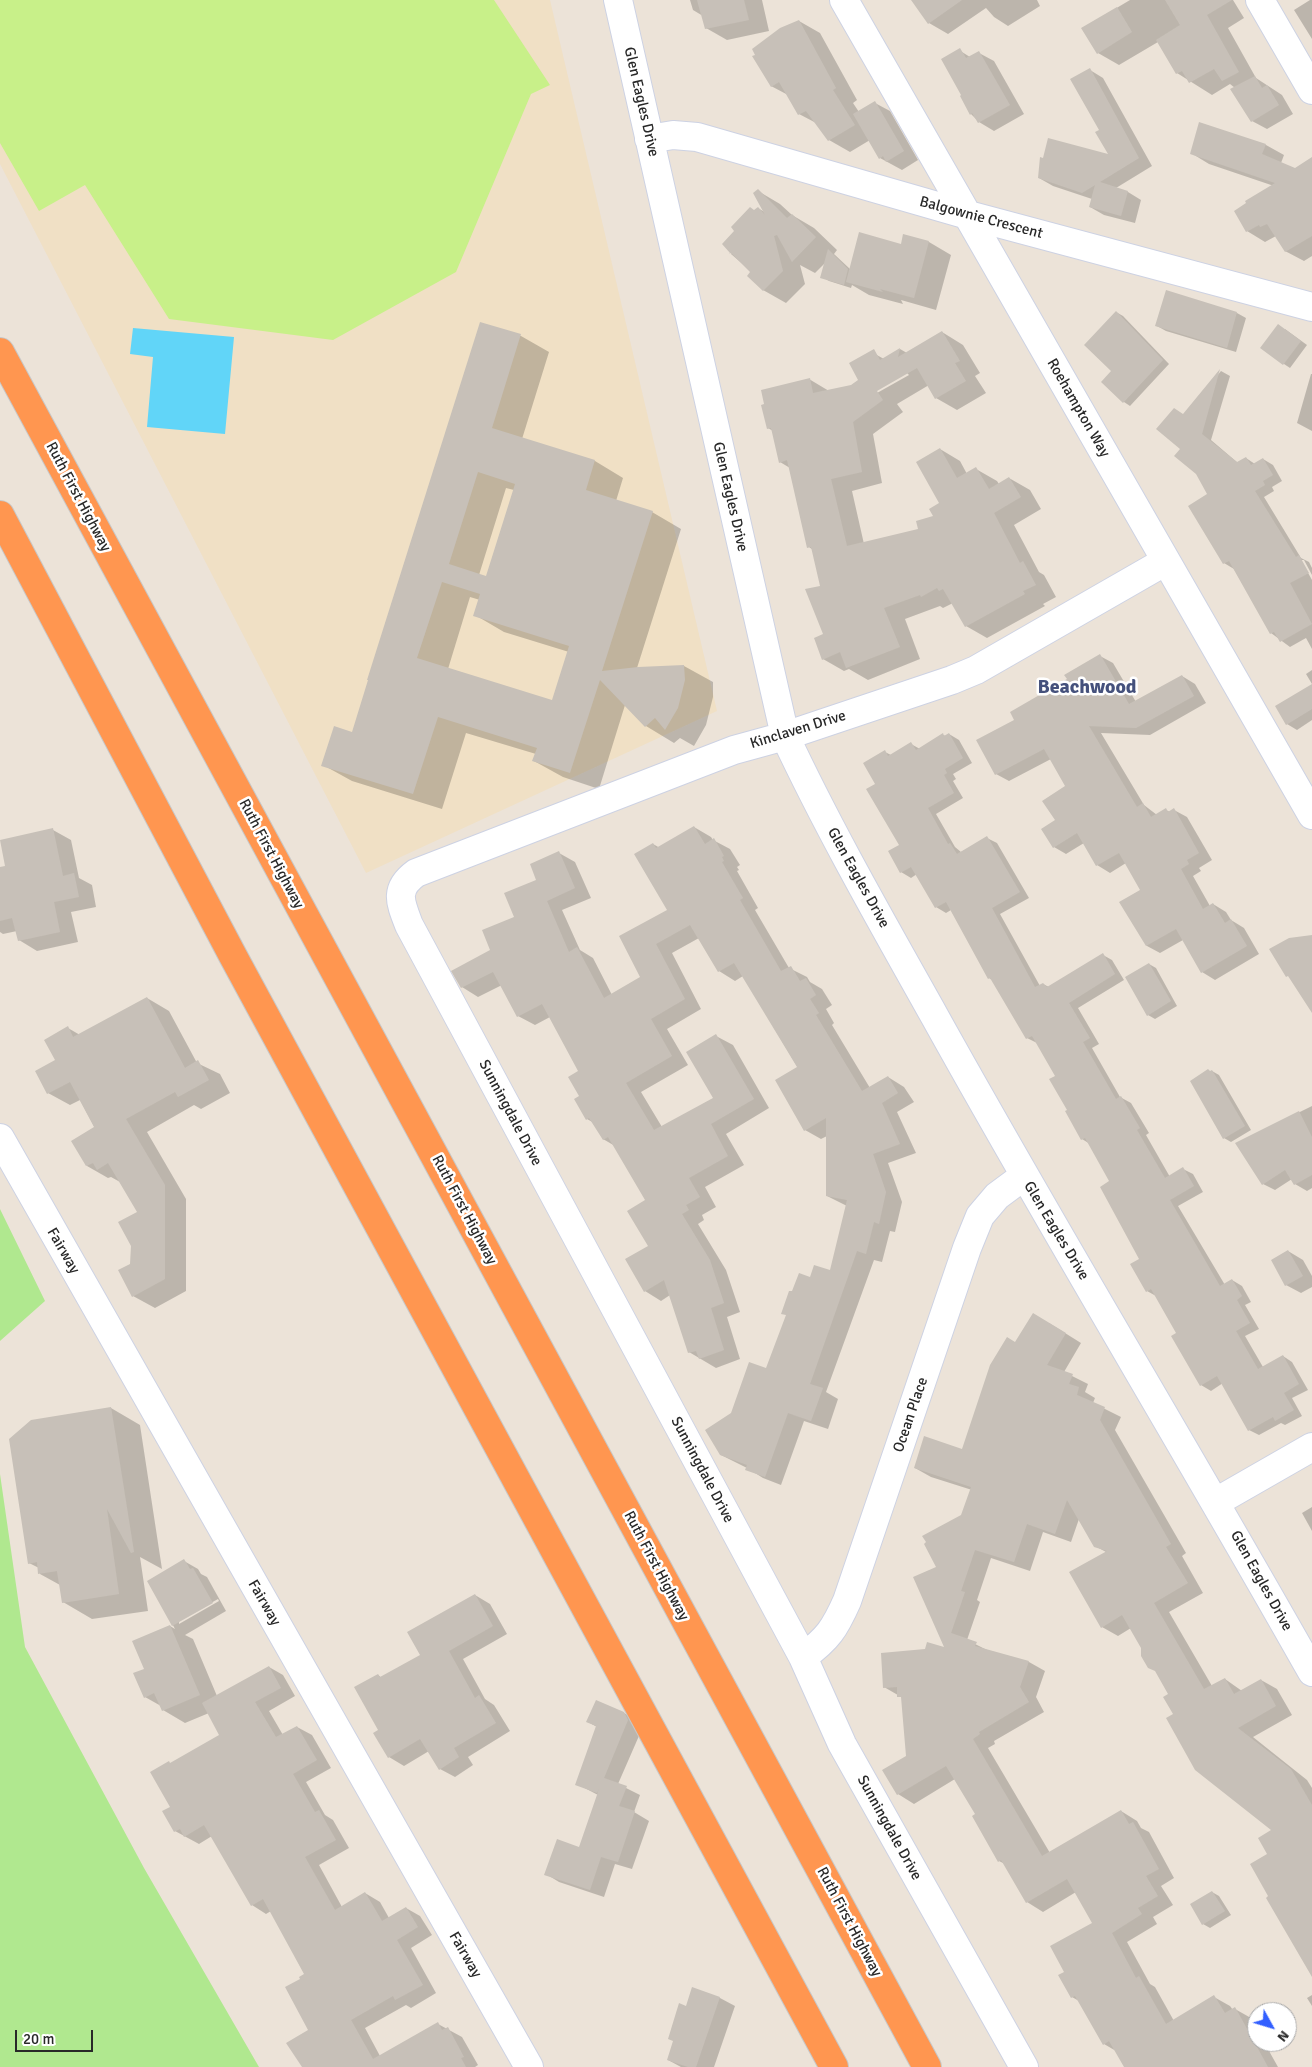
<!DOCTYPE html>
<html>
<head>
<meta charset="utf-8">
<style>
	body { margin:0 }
	#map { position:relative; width:1312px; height:2067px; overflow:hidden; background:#ece3d8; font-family:Signika,sans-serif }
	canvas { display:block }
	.north { position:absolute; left:1247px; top:2002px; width:50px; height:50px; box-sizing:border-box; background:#fff; border:1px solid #a9a9a9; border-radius:50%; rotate:129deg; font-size:14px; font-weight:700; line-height:20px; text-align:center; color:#282828 }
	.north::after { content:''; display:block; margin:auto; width:18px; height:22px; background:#325fff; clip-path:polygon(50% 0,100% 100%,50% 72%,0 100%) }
	.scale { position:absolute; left:15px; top:2030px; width:78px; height:22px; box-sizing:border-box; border:2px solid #282828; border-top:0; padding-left:6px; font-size:15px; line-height:18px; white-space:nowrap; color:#282828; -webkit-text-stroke:4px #fff; paint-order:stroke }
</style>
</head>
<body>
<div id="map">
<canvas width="1312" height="2067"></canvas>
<div class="north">N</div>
<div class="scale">20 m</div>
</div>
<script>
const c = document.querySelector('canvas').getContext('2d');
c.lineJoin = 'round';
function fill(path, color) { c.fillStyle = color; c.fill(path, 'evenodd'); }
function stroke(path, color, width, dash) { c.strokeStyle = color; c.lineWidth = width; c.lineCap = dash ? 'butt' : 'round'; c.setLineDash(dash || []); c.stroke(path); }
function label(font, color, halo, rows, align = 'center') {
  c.font = font + ' Signika,sans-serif'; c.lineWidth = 5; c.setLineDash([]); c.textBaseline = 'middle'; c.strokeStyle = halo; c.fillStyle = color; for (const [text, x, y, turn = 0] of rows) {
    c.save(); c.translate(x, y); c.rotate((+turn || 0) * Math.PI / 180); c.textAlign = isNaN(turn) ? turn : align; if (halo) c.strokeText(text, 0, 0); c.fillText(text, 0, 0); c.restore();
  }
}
fill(new Path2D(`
	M0,0h550l167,711 -351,162 -366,-709z`), '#f0e0c5');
fill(new Path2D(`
	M0,1209l45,92 -45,40z
	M0,1474l25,173 119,221 115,199h-259z`), '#b0e88f');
fill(new Path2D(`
	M0,0h494l56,85 -19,9 -75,178 -123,68 -164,-21 -84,-134 -46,26 -39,-68z`), '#c8f089');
fill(new Path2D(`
	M133,328l101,9 -9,97 -78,-7 6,-70 -23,-3z`), '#61d5f8');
fill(new Path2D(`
	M690,0h72l7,31 -42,9 -21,-12 -3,-12 -10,-6z
	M913,0h124l3,6 -32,20 -14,-9 -8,-9 -38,26 -19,-11z
	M1130,0h103l11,18 -16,10 28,50 26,17 11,19 -26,15 -15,-8 -17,-33 -5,-4 -18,11 -35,-22 -19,-31 -39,23 -21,-12 -15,-25z
	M1310,0h2v39l-18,-29z
	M799,21l21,12 37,67 -4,3 6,9 16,-9 15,8 28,49 -16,10 -22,-12 -10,-18 -20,12 -21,-12 -11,-16 -19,-10 -11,-19 -17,-9z
	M962,52l8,5 9,-4 15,8 30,53 -30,17 -15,-9 -8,-8 -10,-18z
	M1090,70l13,8 49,88 -36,22 12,4 13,8 -6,23 -31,-8 -14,-8 2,-8 -39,-13 -14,-8 71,-22 -10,-25z
	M1200,123l66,22 18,10 -3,8 14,6 17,-10v97l-8,5 -19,-10 -9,-15 -11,6 -18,-11 27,-45 -65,-22 -18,-11z
	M758,191l22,13 12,11 22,13 23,22 -3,4 16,15 52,-23 2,-10 25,6 22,13 -15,55 -35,-10 2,4 -34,-9 -17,-10 -1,3 -22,-7 -7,-4 4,-15 -11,11 -15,-8 5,19 -19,19 -23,-13 -11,-18 -21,-18 25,-43 2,-3 8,5z
	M1116,312l7,4 46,48 -39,42 -6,-4 -11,-31z
	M1237,313l9,5 -10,34 -70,-21 -9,-5z
	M481,323l40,13 28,16 -27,87 73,22 28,17 -7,23 36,11 29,17 -44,139 47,-2 29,16v15l-7,28 -12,21 -14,-8 -6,5 -28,-17 -21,-21 -26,84 -36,-12 -29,-16 2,-7 -70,-21 -24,76 -90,-28 -29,-16 30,-32zM506,488l8,2 -27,87 -8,-2zM470,597l10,3 -5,15 29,17 65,20 -16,50 -105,-33z
	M1285,329l22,16 -17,23 -6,-4z
	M942,332l21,13 17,28 -5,3 11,17 -29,17 -21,-12 -7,-13 -32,19 6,8 -30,22 9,49 -30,8 12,53 56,-14 15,-13 6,-14 -1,-54 20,12 7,13 9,-5 21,12 2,3 10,-6 21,12 11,19 -27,16 25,47 5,3 12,22 -13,7 2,2 -58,32 -21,-12 -13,-23 -10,5 -3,-2 -35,13 15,40 -52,21 -19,-11 -5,2 -21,-12 2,-24 -4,-48 -8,-37 -4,-3 -19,-79 -10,-6 -7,-31 -5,-3 41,-49 20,12 22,-5 9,-5 15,-27 9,5 16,-10 7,4zM907,373l2,2 -32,18v-3z
	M1221,371l9,5 -19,64 27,23 8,-5 9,6 8,-5 10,6 9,16 -10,6 2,4 -10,6 37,61 8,4 3,6v7l-8,-15h-3l11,20v69l-6,-11 -16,9 -19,-14 -37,-64 -10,-6 -15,-69 -27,-45 2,-34z
	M1311,374h1v57l-15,-8z
	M1100,656l13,7 23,39 46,-26 13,8 11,19 -56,32 -49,-2 43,72 13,10 9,-5 4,2 4,-2 13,7 25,43 -13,8 2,3 -8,5 17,30 3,-2 13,8 5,8 13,8 15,26 -44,26 -13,-8 -19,-32 -23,13 -13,-7 -26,-44 20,-12 -15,-27 -16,10 -13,-8 -13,-22 -18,11 -12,-7 3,-26 10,-35 -16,-27 -42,22 -13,-7 20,-54z
	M1312,670v14l-6,-10z
	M1312,686v34l-15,10 -10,-6z
	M949,734l10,6 13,23 -19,11 3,5 -3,2 10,17 -27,16 19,33 6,5 26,-14 10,5 32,55 -29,16 40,72 3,-2 6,3 54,-32 9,5 12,20 -46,28 21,36 -7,4 28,49 11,6 18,30 -3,2 24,42 13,-8 10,5 10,18 -25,14 47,79 7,-5 10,6 9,16 -6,3 14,24 -14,7 18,31 20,-11 9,6 16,28 -16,8 10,18 -17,9 -4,-2 -22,12 -10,-5 -26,-47 -12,8 -10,-6 -23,-52 -22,-37 -9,-5 -6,-31 -30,-78 -21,-38 -8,-5 -13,-29 -12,-34 -20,-33 -10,-5 -35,-58 -3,-2 -38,-68 -5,3 -10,-6 -19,-33 -6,4 -10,-6v-26l-25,-62 9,-32 6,3 20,-11 9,5 23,-14 3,1z
	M694,827l17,10 2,3 17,9 10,16 -3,2 2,3 -2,1 21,37 -3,2 34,58 18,9 3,5 12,7 10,16 -6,4 8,14 -2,2 38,63 18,-11 16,10 10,15 -17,10 19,41 -28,10 14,39 -7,30 -5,-1 -8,31 -8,-2 -48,132 12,7 -10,30 -24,-8 -23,64 -18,-7 -16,-10 -26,-13 11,-41 35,-44 20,-55 -4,-2 10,-21 17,-14 21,-6 16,-66 -20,-10v-60l-6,3 -16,-9 -7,-62 -55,-92 -8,5 -16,-10 -20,-33 -27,15 29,56 -34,20 21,36 -47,27 21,35 52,-29 2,-62 17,9 36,63 -43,26 18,31 -39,22 11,20 -14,8 2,5 -6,4 28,46 14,42 -13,5 13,42 -24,9 -27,-16 -19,-57 -9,6 -16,-10 -18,-32 22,-12 -2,-46 -32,-55 -12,-7 -9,-16 -7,-4 -7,-23 -1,-25 -29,-54 -15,8 -17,-9 -16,-31 -24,12 -16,-10 30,-36 46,-71 21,-27 16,9 16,36 -29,12 18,40 13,8 19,37 30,-18 27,-67 -16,-66 7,4z
	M53,830l18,10 8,38 13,7 4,22 -25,5 7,30 -41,9 -18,-11 -2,-9 -14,3 -3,-2v-64l6,-1z
	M1149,964l7,4 21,38 -22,13 -7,-4z
	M147,998l22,13 28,52 23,11 10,19 -29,16 -7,-4 -47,27 39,67v92l-31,17 -22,-12 -2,-31 7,-53 -18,-30 -9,-5 -3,1 -21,-12 8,-38 -15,-28 -10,5 -22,-12 8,-32 12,-33 12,7z
	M1212,1071l7,4 32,55 -20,12 -7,-4 -13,-66z
	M1312,1106v82l-5,3 -12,-7 -3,-5 -17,11 -12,-6 -26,-41z
	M1288,1251l15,9 9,16v11l-11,6 -15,-8z
	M1049,1323l32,20 -17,29 24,12 -3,8 10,6 -2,5 28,14 -6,13 71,123 -4,3 21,37 -34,19 43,74 13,-7 17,12 19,-11 16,9 15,26 -39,22 54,43 5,8v187l-42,-78 -1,-42 5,-25 -99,-115 -5,-21 -39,-66 -13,8 -16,-9 4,-75 -11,-6 -16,-27 -8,23 -28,-10 -13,39 -39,-13 -14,42 3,2 -13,38 24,12 38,10 16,9 -9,26 8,15 -50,29 1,3 -7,4 62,105 71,-42 16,10 4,7 8,4 25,46 -13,8 12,19 -20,12 4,7 -30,18 23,42 5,3 19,34 40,-24 16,9 3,4 2,-1 16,9 6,11v13h7l14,25h-153l-9,-16 -12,-7 -25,-43 -7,-4 -6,-25 28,-49 -18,-31 -33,20 -16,-10 -22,-38 -6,-3 -22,-46 -22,-36 -41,25 -16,-10 -14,-24 23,-13 -4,-59 -19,-11 63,-38 -9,-81 24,-52 10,-26 -41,-13 -16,-9 47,-18 54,-107z
	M111,1408l29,17 22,144 -22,-12 8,54 -56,8 -29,-17 -3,-17 -20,-11 -1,-6 -10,-5z
	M1312,1507v24l-10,-18z
	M184,1561l14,8 3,5 6,3 19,34 -41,24 8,4 24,57 52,-29 14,8 12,21 -26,15 14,24 14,-8 15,8 19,33 -25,14 19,33 8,5 16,28 -30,17 23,42 23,-14 15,9 9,16 17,-10 14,8 12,19 -21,13 25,45 -25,15 -5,-3 -41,23 15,28 58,-32 24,13 16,28 -3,2h-163l-3,-36 -7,-51 3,-5 -34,-64 -5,3 -14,-9 -40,-69 -13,8 -24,-13 -3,-24 -1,-43 50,-29 -12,-22 -24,10 -22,-13 -2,-4 -16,-9 1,-27 24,-44 5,3 -26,-48zM218,1599l1,2 -40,23v-3z
	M475,1595l15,9 17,30 -44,25 22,40 9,6 16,26 -42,26 5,8 -18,12 -15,-8 -11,-18 -25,15 -15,-9 -10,-27 -1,-55 4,3 40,-23z
	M624,1713l14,8 4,8 -24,55 22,11 -6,17 15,9 -17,48 -17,-5 -11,33 -45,-15 -13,-8 34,-26 18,-53 -21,-11 20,-57 -9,-5z
	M1212,1892l7,4 12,19 -21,13 -7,-4z
	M693,1989l27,9 15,8 -21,61h-33l-13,-7z
	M1312,1995v11l-5,-8z`), '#0003');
fill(new Path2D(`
	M697,0h47l5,20 -44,9z
	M911,0h51l-34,24z
	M1165,0h67l-25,15 32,57 -17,9 -8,-12 -25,14 -7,-12 -6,3 -20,-34 24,-15z
	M1117,7l15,25 -35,22 -16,-26z
	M799,20l37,68 -3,2 22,35 -27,16 -22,-30 -8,4 -19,-33 -8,5 -19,-31 3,-1 -3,-6 28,-21z
	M960,48l6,10 13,-7 31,54 -32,18 -6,-10 -2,2 -10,-19 1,-1 -20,-36z
	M1090,68l49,90 -39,24 28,9 -7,25 -32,-9 6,-22 -13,8 -44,-15 2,-21 3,1 5,-20 60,16 -13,-22 4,-2 -29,-51z
	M1255,76l7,12 5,-3 12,20 -28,17 -21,-33z
	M875,101l29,50 -18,11 -3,-6 -4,3 -26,-45z
	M1199,122l67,22 -4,10 33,14 17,-11v79l-27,16 -18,-28 -7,3 -1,-2 -13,7 -12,-21 12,-8 -1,-2 30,-18 -85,-29z
	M758,189l29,29 5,-4 24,23 -24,25 -15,-27 -3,1 9,35 -20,20 -16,-15 3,-4 -19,-19 -2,1 1,-1 -8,-9 12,-13 -3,-4 19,-20 4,3 4,-3 7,8 -12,-22z
	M859,232l42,12 2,-10 26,7 -15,57 -34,-9 3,3 -37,-10z
	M828,249l20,20 -4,16 -24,-7z
	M1166,290l71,22 -10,36 -72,-22z
	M1116,311l47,49 -40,43 -22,-21 10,-11 -27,-26z
	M480,322l41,12 -29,94 103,32 -9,30 67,21 -51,160 36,-4 46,-2 1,15 -7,28 -13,22 -10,-12 -10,9 -45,-47 -30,93 -38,-12 5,-13 -99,-31 -25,77 -92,-28 13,-40 18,6 16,-52h-1zM478,472l37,12 -29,92 -37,-12zM442,582l38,12 -7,22 96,30 -17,54 -135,-42z
	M1278,324l23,17 -18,24 -23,-17z
	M942,331l18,30 -5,2 11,18 -31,18 -18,-31 -40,23 6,9 -30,22 9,50 -31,7 16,67 71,-17 -2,-8 17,-5 -4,-7 10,-6 -23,-41 24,-14 17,30 19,-11 13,22 20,-12 12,20 -27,16 26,50 3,-2 13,24 -13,6 2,3 -60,33 -22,-38 -4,2 -2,-3 -16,9 -1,-2 -36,13 16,39 -54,21 -6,-16 -18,8 -8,-22 9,-4 -18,-45 15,-3 -9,-39 -4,1 -20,-88 -8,3 -8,-35 -4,1 -6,-24 3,-1 -3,-14 49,-12 3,15 38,-8 7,-5 -9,-17 25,-14 6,11 20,-12 -2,9z
	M1220,369l-18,65 35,28 9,-5 5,8 12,-7 10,17 -10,6 2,4 -10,6 41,66 3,-2 10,18 -19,10 22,41 -32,18 -6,-10 -4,2 -41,-73 -6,3 -35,-58 19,-12 -11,-20 -22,-18 6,-7 -24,-20 18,-21 9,6z
	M1100,654l29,50 53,-29 12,21 -58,32 -47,-2 48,81 6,-4 8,14 15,-9 2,4 6,-4 25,45 -12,7 2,4 -8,5 22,40 10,-6 12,20 6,-4 16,27 -46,27 -25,-44 -30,17 -27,-44 21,-12 -21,-37 -23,13 -19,-33 -24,15 -12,-19 14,-9 -13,-19 23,-15 -21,-37 -49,26 -19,-35 38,-20 -4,-8 57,-33 -3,-4z
	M1312,684v25l-26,16 -11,-19z
	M943,733l1,3 5,-3 14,25 -18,11 2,4 -3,2 10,18 -26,15 20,36 2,-1 7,11 30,-18 33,56 -28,16 43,79 8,-4 4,4 56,-34 12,21 -46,29 21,35 -7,4 33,57 5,-3 19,32 -3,2 28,48 18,-11 11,19 -24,14 50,86 12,-7 10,17 -5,4 13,23 -14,8 22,38 25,-14 16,29 -15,9 10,17 -19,11 -2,-4 -25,14 -31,-55 -17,10 -29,-50 5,-3 -25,-44 -5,3 -16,-28 9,-5 -39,-72 9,-6 -24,-43 -4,2 -16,-29 2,-1 -18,-31 6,-3 -23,-40 -6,3 -36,-61 -2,1 -42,-77 -11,6 -24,-41 -11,6 -12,-22 11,-6 -33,-56 9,-5 -12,-21 22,-13 3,6 23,-14 5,8z
	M694,826l11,18 9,-6 10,18 -2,1 2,4 -2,1 21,36 -3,2 41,71 10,-5 9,15 6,-3 10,17 -6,4 9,14 -3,2 46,76 26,-15 10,17 -16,10 18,41 -27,10 13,38 -7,32 -5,-2 -8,32 -9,-3 -47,133 13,4 -12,33 -23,-8 -23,64 -20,-7 2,-5 -27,-10 -15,-25 26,-17 18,-51 17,6 20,-53 -5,-1 8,-23h3l7,-18 11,4 4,-12 16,5 17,-70 -21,-4v-78l-22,13 -29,-51 22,-13 -63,-104 -16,9 -28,-47 -34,19 29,55 -34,20 21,37 -46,27 28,47 59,-32 -27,-46 30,-18 38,65 -43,25 17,32 -39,22 11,19 -14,8 3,5 -7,4 28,46 14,43 -13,5 13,42 -25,9 -3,-8 -8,2 -24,-73 -20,12 -19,-33 23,-13 -21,-35 18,-11 -37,-63 -5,3 -14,-22 -3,2 -12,-21 5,-3 -11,-19 10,-6 -36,-67 -25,13 -24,-45 -32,16 -10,-17 39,-21 -8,-20 32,-13 -10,-24 32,-13 -6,-16 29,-13 16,37 -28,13 22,51 8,-5 27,51 36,-21 -21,-41 48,-26 -33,-56 19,-11 3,5z
	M53,828l10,48 11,-3 5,24 -25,5 6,30 -42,9 -6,-23 -12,3v-54l5,-1 -5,-26z
	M1312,935v78l-24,-37 -2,1 -17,-28 20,-11z
	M1149,963l22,38 -24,15 -22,-39z
	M147,997l38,71 13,-8 11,20 -31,17 -3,-5 -49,27 39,66v94l-33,18 -14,-27 12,-6 1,-18 -13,-24 19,-10 -29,-49 -11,7 -4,-7 -7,3 -15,-25 23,-14 -24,-45 -23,12 -12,-23 20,-11 -11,-20 24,-14 5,11z
	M1208,1069l2,2 2,-1 33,56 -22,13 -33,-58z
	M1299,1111l13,26v38l-18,10 -9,-15 -23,15 -27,-42z
	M1288,1250l15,26 -18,10 -14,-26z
	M1033,1313l33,20 -19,32 26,9 -4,10 10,3 -2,8 28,12 -5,13 71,124 -5,3 22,36 -34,20 50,86 21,-11 9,16 27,-15 15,27 -38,22 53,41 21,36v172l-46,-79 2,-2 -18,-32 17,-10 -9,-16 13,-8 -76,-60 -29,-52 7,-4 -10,-17 5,-3 -13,-23 -7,-3 -7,-12v-8l-19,-33 -21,13 -32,-56 38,-21 -13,-4 -27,-47 -12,34 -28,-10 -13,38 -39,-12 -14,41 4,1 -14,41 26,9 -2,4 54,15 -9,26 9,15 -50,30 1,2 -7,5 69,117 79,-46 8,14 4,-2 26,47 -13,7 12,20 -20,12 4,6 -30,19 24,45 3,-2 27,48 48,-29 11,18 10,-6 33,60h-144l-15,-26 -6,4 -28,-49 -4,2 -13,-23 6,-3 -14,-26 42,-23 -25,-44 -41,24 -25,-43 -3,2 -26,-46 3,-2 -29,-48 -49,29 -15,-25 24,-14 -5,-59h-4v-10l-14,1 -2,-35 44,-4 2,-7 17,5 -31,-70 23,-10 -12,-23 2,-2 -4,-6 39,-21 10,-28 -57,-19 10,-32 38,13 28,-84 17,-28 8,5z
	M111,1407l23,145 -3,1 -24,-44 12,85 -57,9 -5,-32 -19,3 -1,-12 -9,2 -19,-125 22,-19z
	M184,1559l6,10 3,-1 20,35 -41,23 -25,-45z
	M475,1594l18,32 -44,25 26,47 4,-3 17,28 -42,25 5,9 -20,13 -19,-31 -32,19 -15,-25 5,-3 -24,-43 24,-13 2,3 40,-22 -13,-23z
	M170,1625l30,70 -38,16 -8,-18 -10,5 -11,-25 11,-4 -12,-28z
	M269,1666l12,22 -26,14 21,35 21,-11 20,34 -24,14 22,38 4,-2 17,30 -31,17 30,53 30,-18 17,29 24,-14 12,20 -21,13 26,45 -28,15 -2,-4 -42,24 22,39 65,-37 4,8 6,-3 16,30 -3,1 5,9h-164l-16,-24 22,-13 -23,-43 15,-8 -1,-2 5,-3 -41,-75 -12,7 -47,-81 -20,12 -4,-8 -6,3 -12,-21 8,-4 -20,-35 19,-11 1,2 49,-28 -17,-32z
	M596,1700l28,12 4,8 -24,58 23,8 -8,20 16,5 -17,51 -17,-5 -11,33 -46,-15 13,-36 22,8 20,-58 -2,4 -22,-8 21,-59 -10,-4z
	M1212,1891l13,20 -23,14 -12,-21z
	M692,1987l28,10 -24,70h-8l-21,-7 6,-19 -5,-2 11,-36 7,3z`), '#c7c0b8');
const minor = new Path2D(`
	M618,0l167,736c45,96 98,188 150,281 122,220 253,435 377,655
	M844,0l468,815
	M1260,0l52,90
	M649,139l24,-4 24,2 271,78 344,92
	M0,1138l529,929
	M1216,1502l96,-55
	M803,1657c25,-18 32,-29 44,-56l120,-353 13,-32 17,-20 27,-20
	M1024,2067l-182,-323 -39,-87 -394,-732c-9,-23 -15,-36 7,-52l318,-123 51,-14 167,-56 24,-10 190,-109`);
const highway = new Path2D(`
	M0,352l927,1715
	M0,515l233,441 601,1111`);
stroke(minor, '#cdd2e3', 30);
stroke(highway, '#c7c7c7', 30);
stroke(minor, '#fff', 28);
stroke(highway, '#ff9650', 28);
label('15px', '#282828', '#fff', [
	["Glen Eagles Drive",641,102,77],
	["Balgownie Crescent",981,218,15],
	["Roehampton Way",1078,408,60],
	["Ruth First Highway",78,497,62],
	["Glen Eagles Drive",730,497,77],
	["Kinclaven Drive",798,730,-17],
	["Ruth First Highway",271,854,62],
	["Glen Eagles Drive",858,878,61],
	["Sunningdale Drive",510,1113,62],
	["Ruth First Highway",464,1210,62],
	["Glen Eagles Drive",1056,1231,59],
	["Fairway",63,1251,60],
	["Ocean Place",911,1415,-71],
	["Sunningdale Drive",702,1470,62],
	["Ruth First Highway",656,1566,62],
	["Glen Eagles Drive",1261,1581,61],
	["Fairway",264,1603,60],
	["Sunningdale Drive",889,1828,61],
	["Ruth First Highway",849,1922,62],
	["Fairway",465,1955,60]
]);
label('bold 20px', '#45517c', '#fff', [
	["Beachwood",1087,688]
]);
</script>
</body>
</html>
